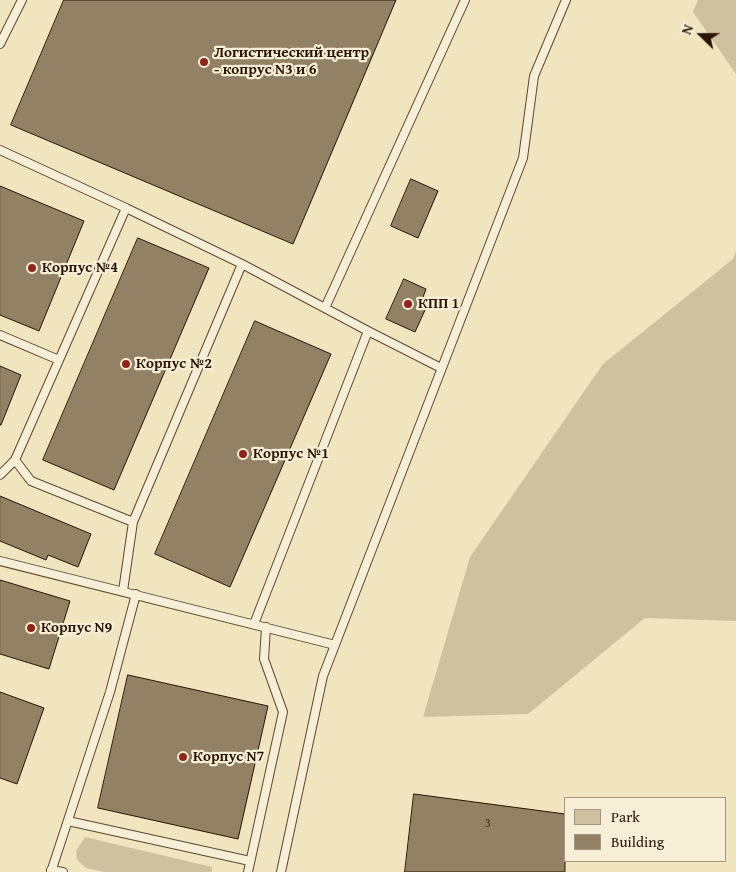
<!DOCTYPE html>
<html>
<head>
<meta charset="utf-8">
<style>
	body { margin:0 }
	#map { position:relative; width:736px; height:872px; overflow:hidden; background:#f1e5c0; font-family:"Gentium Book Plus",serif }
	canvas { display:block }
	.legend { position:absolute; left:564px; top:797px; width:162px; height:65px; box-sizing:border-box; background:#f6eed6; border:1px solid #a59780; margin:0; padding:6px 9px; list-style:none; font-size:15px; color:#2b1400 }
	.legend li { display:flex; align-items:center; gap:10px; height:25px }
	.legend b { width:25px; border:1px solid #a59780 }
	.north { position:absolute; left:676px; top:10px; width:50px; height:50px; -webkit-text-stroke:4px #f6eed6; paint-order:stroke; rotate:292deg; font-size:14px; font-weight:700; line-height:20px; text-align:center; color:#2b1400 }
	.north::after { content:''; display:block; margin:auto; width:18px; height:22px; background:#2b1400; clip-path:polygon(50% 0,100% 100%,50% 72%,0 100%) }
</style>
</head>
<body>
<div id="map">
<canvas width="736" height="872"></canvas>
<ul class="legend">
<li><b style="height:14px;background:#cfc19f"></b>Park</li>
<li><b style="height:14px;background:#928164"></b>Building</li>
</ul>
<div class="north">N</div>
</div>
<script>
const c = document.querySelector('canvas').getContext('2d');
c.lineJoin = 'round';
function fill(path, color) { c.fillStyle = color; c.fill(path, 'evenodd'); }
function stroke(path, color, width, dash) { c.strokeStyle = color; c.lineWidth = width; c.lineCap = dash ? 'butt' : 'round'; c.setLineDash(dash || []); c.stroke(path); }
function label(font, color, halo, rows, align = 'center') {
  c.font = font + ' "Gentium Book Plus",serif'; c.lineWidth = 4.5; c.setLineDash([]); c.textBaseline = 'middle'; c.strokeStyle = halo; c.fillStyle = color; for (const [text, x, y, turn = 0] of rows) {
    c.save(); c.translate(x, y); c.rotate((+turn || 0) * Math.PI / 180); c.textAlign = isNaN(turn) ? turn : align; if (halo) c.strokeText(text, 0, 0); c.fillText(text, 0, 0); c.restore();
  }
}
fill(new Path2D(`
	M698,0h38v74l-43,-62z
	M736,251v370l-91,-3 -117,96 -105,3 47,-160 133,-193 130,-105z
	M85,837l127,30v5h-108l-18,-4 -9,-8 -1,-9z`), '#cfc19f');
const building = new Path2D(`
	M64,0h332l-103,244 -282,-119z
	M411,179l27,12 -20,47 -27,-12z
	M0,186l84,35 -45,110 -39,-16z
	M138,238l71,30 -95,222 -71,-30z
	M404,279l22,10 -4,11 4,8 -11,24 -29,-13z
	M255,321l76,33 -101,233 -75,-33z
	M0,366l21,9 -20,50h-1z
	M0,496l91,38 -13,33 -30,-12 -2,5 -46,-19z
	M0,580l70,21 -21,68 -49,-15z
	M128,675l140,31 -30,133 -140,-31z
	M0,692l44,16 -27,76 -17,-6z
	M414,794l151,20v58h-160z`);
fill(building, '#928164');
stroke(building, '#2b1400', 1);
const service = new Path2D(`
	M0,44l22,-44
	M0,150l126,58
	M325,308l140,-308
	M0,335l59,25
	M0,475l15,-15
	M133,522l-102,-41 -16,-21 111,-252 116,56
	M0,561l335,84
	M123,591l10,-69 109,-258 126,67
	M254,624l114,-293 73,37
	M68,821l182,40
	M51,870l12,2
	M51,872l59,-180 26,-98
	M248,872l35,-160 -19,-53 2,-32
	M281,872l42,-196 200,-518 11,-82 32,-76`);
stroke(service, '#5c4830', 10);
stroke(service, '#f6eed6', 8);
for (const [x, y, r, color] of [
	[204,62,5,"#8f2418"],
	[32,268,5,"#8f2418"],
	[408,304,5,"#8f2418"],
	[126,364,5,"#8f2418"],
	[243,454,5,"#8f2418"],
	[31,628,5,"#8f2418"],
	[183,757,5,"#8f2418"]
]) { const dot = new Path2D(); dot.arc(x, y, r, 0, 2 * Math.PI); c.fillStyle = color; c.fill(dot); stroke(dot, '#f6eed6', 2); }
label('12px', '#452f19', null, [
	["3",488,824]
]);
label('bold 15px', '#2b1400', '#f6eed6', [
	["Логистический центр",214,53],
	["- копрус N3 и 6",214,70],
	["Корпус №4",42,268],
	["КПП 1",418,304],
	["Корпус №2",136,364],
	["Корпус №1",253,454],
	["Корпус N9",41,628],
	["Корпус N7",193,757]
], 'left');
</script>
</body>
</html>
